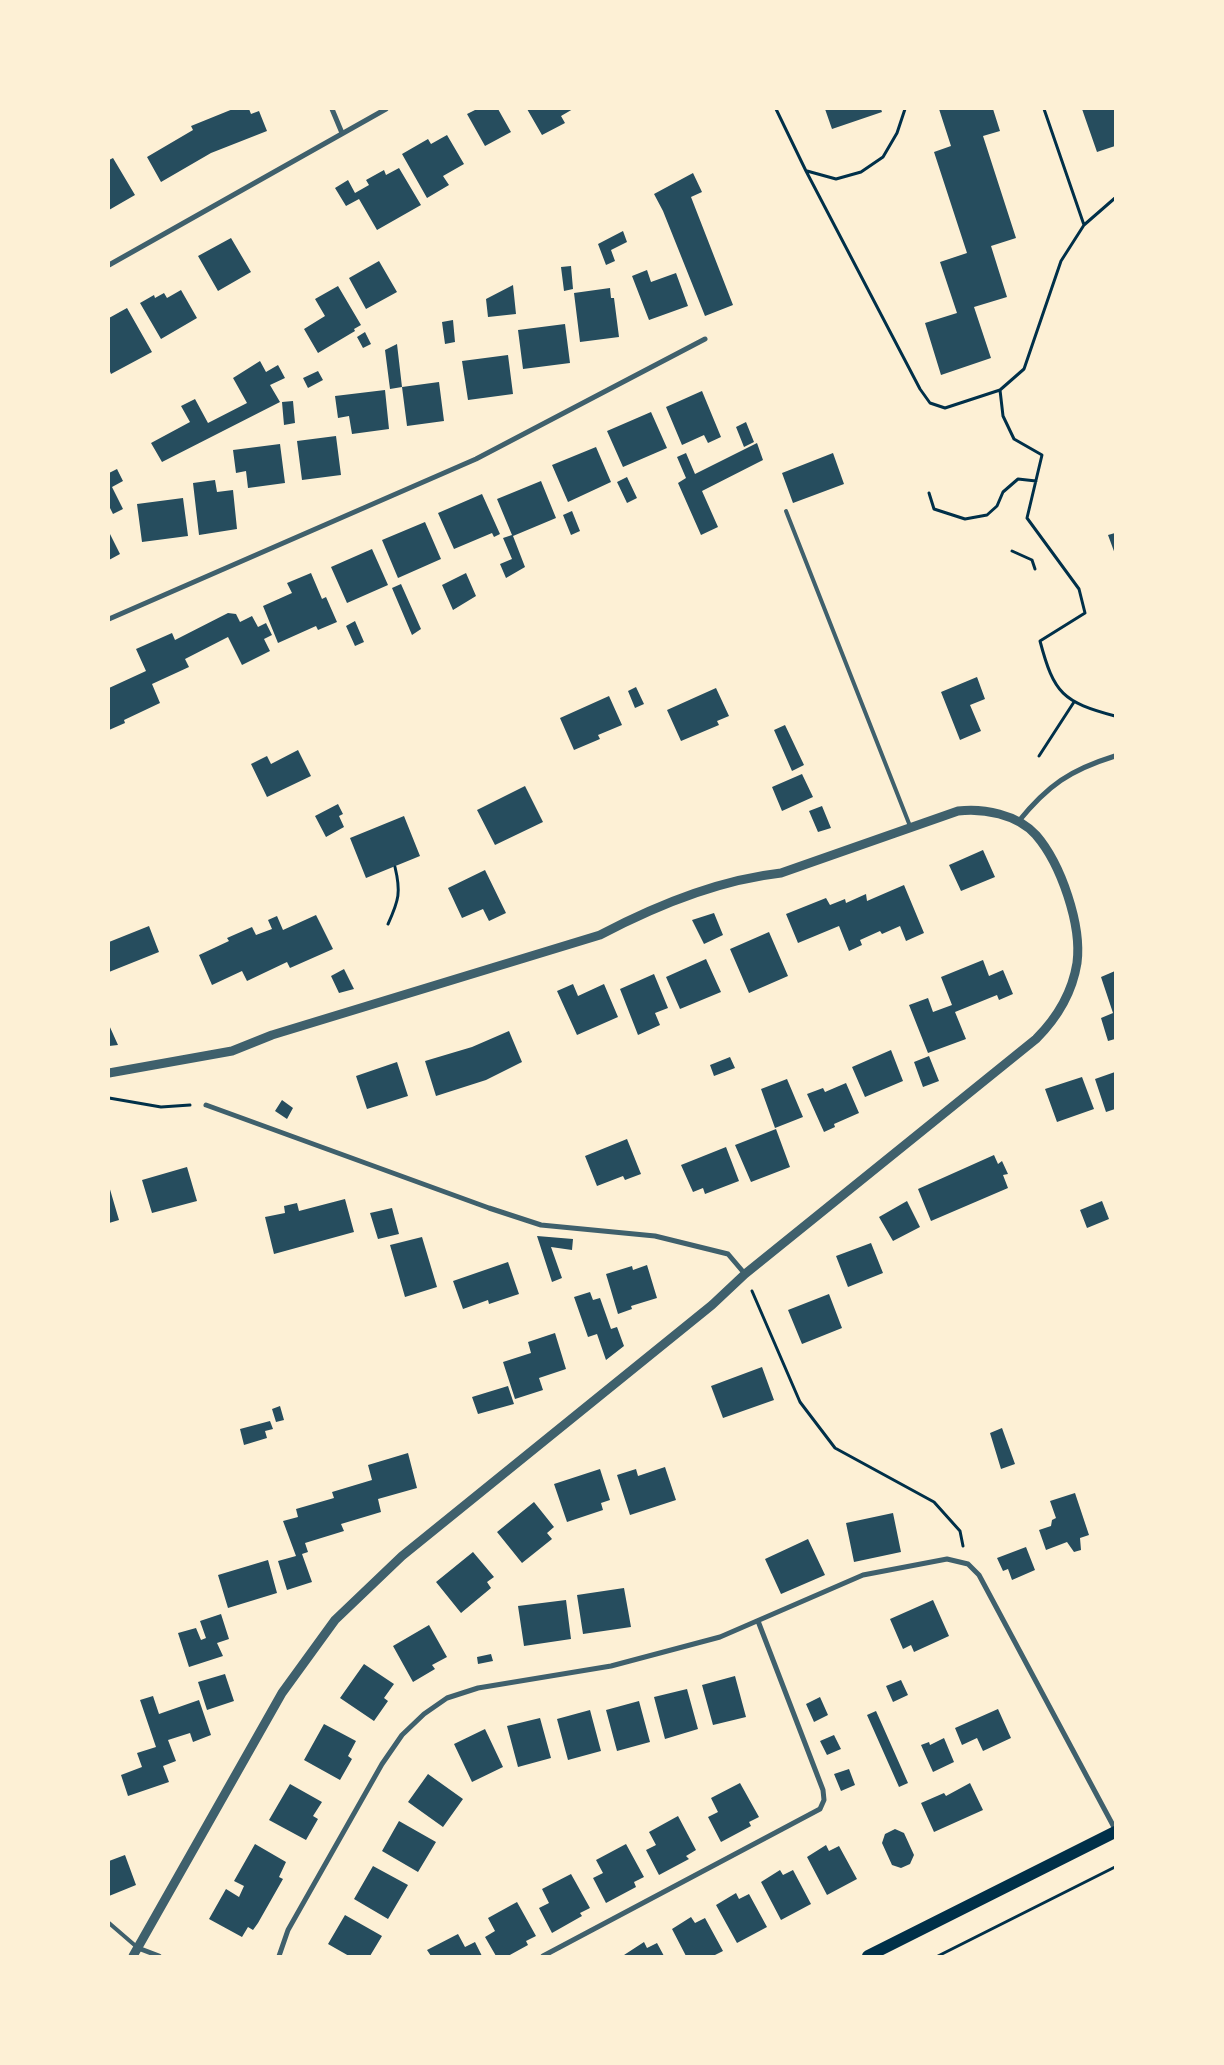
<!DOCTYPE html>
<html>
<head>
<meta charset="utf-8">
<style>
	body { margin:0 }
	#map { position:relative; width:1224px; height:2065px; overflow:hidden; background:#fdf0d5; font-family:Rubik,sans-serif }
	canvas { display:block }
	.frame { position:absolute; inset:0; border:110px solid #fdf0d5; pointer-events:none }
</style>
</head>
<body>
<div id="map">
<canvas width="1224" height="2065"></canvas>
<div class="frame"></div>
</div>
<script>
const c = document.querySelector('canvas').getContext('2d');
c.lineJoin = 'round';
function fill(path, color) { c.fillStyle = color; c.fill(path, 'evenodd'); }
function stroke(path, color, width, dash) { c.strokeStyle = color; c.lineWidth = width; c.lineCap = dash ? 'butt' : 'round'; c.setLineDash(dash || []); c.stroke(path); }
fill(new Path2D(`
	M233,109h16l2,5 8,-3 8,20 -56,22 -50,29 -14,-25 46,-27 -2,-4z
	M477,109h21l13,23 -26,14 -18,-32z
	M527,109h46l-12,7 4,7 -23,12z
	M825,109h56l1,3 -50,17z
	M939,109h54l7,22 -17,5 33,102 -25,8 16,51 -33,10 17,51 -50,17 -16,-52 32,-10 -17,-51 27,-9 -33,-101 17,-6z
	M1082,109h33v37l-18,6z
	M447,135l17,29 -21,12 6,9 -22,13 -25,-44 26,-15 3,5z
	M113,158l22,37 -26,15v-50z
	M399,168l22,37 -44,25 -18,-31 -13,7 -11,-18 13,-8 7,13 14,-8 -3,-5 18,-10 2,5z
	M693,173l9,19 -11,5 42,108 -28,11 -42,-105 -9,-17z
	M623,231l4,11 -16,8 4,11 -9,4 -8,-21z
	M231,238l20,34 -33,19 -20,-35z
	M379,261l18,31 -31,17 -17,-31z
	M571,266l2,23 -9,2 -3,-24z
	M647,270l4,12 25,-9 12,33 -39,14 -17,-44z
	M513,285l3,29 -28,3 -2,-18z
	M338,286l23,39 -7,4 1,2 -37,22 -14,-24 21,-13 -10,-17z
	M610,288l1,10h3l5,39 -39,5 -6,-49z
	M181,290l16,28 -36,21 -21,-36 14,-8 1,3 9,-5 3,5z
	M127,308l25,44 -41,22 -2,-5v-51z
	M453,320l2,22 -10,2 -3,-22z
	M565,324l5,39 -47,6 -5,-39z
	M365,332l6,12 -8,4 -6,-11z
	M397,344l5,43 -12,2 -5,-39z
	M508,355l5,39 -45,6 -6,-39z
	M260,361l6,11 12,-7 7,13 -15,7 10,17 -118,60 -11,-19 39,-21 -9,-16 14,-7 13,24 39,-20 -14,-25z
	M318,371l5,9 -15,8 -5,-10z
	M439,382l5,39 -37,5 -5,-39z
	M385,390l4,39 -37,5 -3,-18 -11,2 -3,-22z
	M702,391l19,46 -13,6 -4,-8 -22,10 -16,-38z
	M293,401l2,22 -11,2 -2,-23z
	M651,412l16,36 -44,19 -16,-36z
	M746,422l8,20 -10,5 -8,-20z
	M336,436l5,39 -39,5 -5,-39z
	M757,443l6,17 -61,31 16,36 -17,8 -23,-52 8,-5 -9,-21 9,-4 9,21z
	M280,444l5,39 -37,5 -2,-17 -10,2 -3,-23z
	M596,447l15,35 -43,20 -16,-37z
	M833,453l11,31 -51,19 -11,-30z
	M117,469l6,12 -11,6 11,22 -10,5 -4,-8v-33z
	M627,477l10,21 -10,5 -10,-21z
	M215,480l2,12 16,-2 4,39 -38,6 -6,-52z
	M541,481l15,37 -43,18 12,31 -19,11 -6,-14 12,-5 -9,-21 9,-3 -15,-36z
	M482,494l18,40 -6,3 -2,-4 -38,16 -16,-36z
	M183,498l5,38 -46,6 -5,-38z
	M572,511l8,20 -9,4 -8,-20z
	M425,522l16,37 -43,19 -16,-38z
	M109,532l11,22 -11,6z
	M1115,533v21l-7,-19z
	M372,549l16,36 -41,18 -16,-36z
	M311,573l11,26 4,-2 11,25 -19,8 -2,-4 -38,17 -15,-37 29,-13 -5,-10z
	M466,573l10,23 -23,14 -11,-25z
	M401,584l20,45 -9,6 -20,-47z
	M228,613l8,1 4,8 12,-6 6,11 8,-4 6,12 -8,4 6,12 -28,14 -14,-28 -43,22 4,8 -37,17 8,19 -36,17 1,3 -16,7v-42l37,-17 -10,-22 36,-16 3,7z
	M355,621l9,21 -9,4 -9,-20z
	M977,677l8,22 -15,6 11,26 -21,9 -19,-48z
	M636,687l8,17 -9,4 -7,-17z
	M716,688l13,28 -12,5 2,4 -38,16 -14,-31z
	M609,696l13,29 -24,10 2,4 -26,11 -14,-32z
	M785,725l19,40 -12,6 -18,-41z
	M298,750l13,26 -44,21 -16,-33 16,-8 4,8z
	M802,774l11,23 -31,14 -10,-24z
	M525,786l18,36 -48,23 -18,-35z
	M338,804l5,10 -4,2 5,11 -18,10 -11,-21z
	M822,806l9,22 -13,4 -9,-21z
	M404,816l16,40 -54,22 -16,-40z
	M983,850l12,27 -34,14 -12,-26z
	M485,870l21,43 -17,8 -6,-12 -21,9 -14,-30z
	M904,885l20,48 -18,8 -6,-15 -18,8 -2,-3 -20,9 2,5 -13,6 -10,-25 -41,17 -12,-29 40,-16 4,7 15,-6 1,4 20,-9 1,7z
	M714,913l9,22 -19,9 -12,-24z
	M316,915l17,34 -43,19 -3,-6 -40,19 -5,-10 -30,14 -13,-30 30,-14 -2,-3 25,-11 4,8 16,-6 -4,-9 9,-4 6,14z
	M149,926l10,26 -50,20v-30z
	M769,932l19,44 -39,17 -19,-44z
	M706,959l15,33 -41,17 -14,-32z
	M983,960l6,16 14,-6 10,24 -14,6 -2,-5 -42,17 11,27 -38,14 -19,-48 19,-7 5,14 19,-7 -11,-28z
	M344,969l10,20 -15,4 -8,-17z
	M1115,971v68l-7,2 -7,-23 12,-5 -12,-36z
	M654,974l14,34 -13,5 5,12 -22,10 -18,-46z
	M573,984l5,12 26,-12 14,33 -41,18 -20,-44z
	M109,1025l9,20 -9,1z
	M509,1031l13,31 -36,18 -50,16 -11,-35 47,-14z
	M891,1050l12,31 -38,16 -13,-30z
	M929,1056l10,25 -16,6 -9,-25z
	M730,1057l5,11 -21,8 -4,-11z
	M397,1062l11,34 -41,13 -11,-33z
	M1115,1072v37l-9,3 -11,-33z
	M1082,1077l12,32 -37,13 -12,-33z
	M787,1079l16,38 -28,11 -14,-39z
	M846,1083l13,30 -25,11 1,3 -11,5 -17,-38 16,-6 2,4z
	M282,1100l11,8 -6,11 -12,-8z
	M776,1129l14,38 -39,15 -16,-37z
	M627,1139l14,35 -16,6 -2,-4 -26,10 -12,-30z
	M726,1147l13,34 -34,13 -2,-6 -10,4 -12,-27z
	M994,1155l4,9 4,-3 6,13 -5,1 5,13 -77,33 -13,-32z
	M187,1167l10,34 -45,12 -10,-33z
	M109,1186l10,34 -10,3z
	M345,1199l9,33 -80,22 -9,-37 20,-4 -1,-7 13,-3 2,8z
	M907,1201l13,26 -27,14 -14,-24z
	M1102,1201l7,18 -22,9 -7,-18z
	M392,1208l7,26 -21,5 -8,-26z
	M537,1236l36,3 -1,11 -21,-3 11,31 -10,4z
	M422,1237l15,50 -32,10 -15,-52z
	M871,1243l12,30 -35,14 -12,-31z
	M508,1262l11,32 -30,10 -1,-4 -25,9 -10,-28z
	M647,1265l10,33 -26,8 1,3 -14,5 -12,-40 26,-8 1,4z
	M590,1292l3,8 7,-2 11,31 6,-2 7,19 -18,14 -9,-26 -9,3 -14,-40z
	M829,1294l13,34 -40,16 -14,-34z
	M555,1333l11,36 -27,9 4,12 -28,9 -12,-37 28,-9 -3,-11z
	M762,1367l12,33 -51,18 -12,-32z
	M508,1386l6,18 -36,10 -6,-17z
	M280,1406l4,14 -8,2 -4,-13z
	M270,1421l3,8 -8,2 2,7 -23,7 -4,-16z
	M1002,1428l13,36 -14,5 -11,-36z
	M408,1453l9,35 -39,11 3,13 -40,12 3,7 -39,12 3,9 -6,2 10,28 -25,8 -9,-29 18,-5 -13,-35 15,-4 -2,-8 38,-11 -2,-6 40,-12 -4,-15z
	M665,1467l11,33 -46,15 -13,-40 19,-6 2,7z
	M600,1469l10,31 -9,3 2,7 -36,12 -13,-38z
	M1075,1493l14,42 -9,3 1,12 -7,2 -7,-10 -21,8 -7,-20 12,-4 1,-6 4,-2 -6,-17z
	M534,1502l20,25 -7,6 5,6 -30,24 -25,-31z
	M893,1513l8,39 -47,10 -8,-39z
	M808,1539l17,36 -44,19 -16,-35z
	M1026,1547l9,23 -23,10 -4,-11 -5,2 -6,-13z
	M473,1552l21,25 -7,5 4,6 -30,25 -25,-31z
	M268,1560l9,33 -49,15 -10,-33z
	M624,1588l7,39 -48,7 -6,-39z
	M566,1600l5,39 -47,7 -6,-40z
	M933,1600l16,36 -35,16 -3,-7 -8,4 -13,-30z
	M221,1614l8,25 -12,4 6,13 -34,11 -11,-34 18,-5 5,12 5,-2 -6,-17z
	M429,1625l18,32 -15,8 3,4 -22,13 -20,-36z
	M491,1654l2,7 -15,3 -1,-7z
	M364,1664l30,20 -10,14 4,3 -14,20 -34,-23z
	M225,1674l9,27 -27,9 -9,-28z
	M735,1676l11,41 -33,8 -11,-40z
	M901,1680l7,15 -15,7 -7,-16z
	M687,1689l11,40 -33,10 -11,-42z
	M153,1696l6,18 40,-14 12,35 -18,7 -3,-9 -22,7 8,21 -13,5 6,16 -41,14 -7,-21 21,-8 -5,-14 19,-6 -16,-47z
	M820,1697l8,18 -14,7 -8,-18z
	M639,1701l11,41 -33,9 -11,-41z
	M998,1709l13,29 -28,13 -6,-13 -15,7 -7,-17z
	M590,1710l11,41 -33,9 -11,-41z
	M876,1711l32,72 -9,4 -32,-72z
	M540,1718l11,40 -33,9 -11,-41z
	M324,1724l32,17 -8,15 4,3 -12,21 -36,-20z
	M485,1729l18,38 -31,15 -18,-38z
	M834,1735l7,14 -14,6 -7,-14z
	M944,1738l10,24 -21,10 -12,-27 8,-3 1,3z
	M849,1769l6,16 -14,6 -7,-17z
	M428,1774l35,25 -20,28 -35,-25z
	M740,1783l19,34 -10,5 2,4 -30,16 -13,-25 10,-5 -7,-14z
	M970,1783l13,27 -49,22 -13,-29 23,-10 2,3z
	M290,1784l32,18 -9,14 5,3 -12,21 -37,-20z
	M678,1816l18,34 -10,6 3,3 -30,16 -13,-25 10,-5 -7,-13z
	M399,1821l37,21 -18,30 -36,-21z
	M895,1829l9,4 10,22 -4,9 -9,4 -9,-3 -10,-22 3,-9z
	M255,1844l31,18 -7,15 4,2 -25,44 -5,7 -5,-3 -6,10 -33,-18 17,-30 13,8 5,-11 -10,-5z
	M626,1844l18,33 -10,5 2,5 -30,16 -13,-25 10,-5 -7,-13z
	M826,1845l3,6 10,-5 18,33 -30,16 -20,-38z
	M125,1855l11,30 -27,11v-35z
	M373,1866l35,19 -20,34 -34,-20z
	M780,1870l3,5 10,-5 18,34 -30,16 -20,-38z
	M571,1874l19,34 -10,5 2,3 -30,17 -13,-25 10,-5 -7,-14z
	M736,1893l3,6 10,-5 18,33 -30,16 -21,-38z
	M517,1902l19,34 -10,5 2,4 -20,11h-12l-11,-19 10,-6 -7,-13z
	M345,1915l37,21 -12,20h-21l-21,-12z
	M691,1917l4,6 10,-5 18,33 -10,5h-27l-14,-27z
	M458,1934l7,13 10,-5 7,14h-51l-4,-6z
	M644,1942l3,6 10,-5 7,13h-39l-1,-1z`), '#264d5e');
stroke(new Path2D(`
	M776,109l30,62 114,218 10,14 15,5 55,-18
	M1044,109l40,116 -23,36 -37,108 -24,21 3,26 11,23 28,16 -15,63 52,71 6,24 -45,28c14,53 23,61 75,75
	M807,171l29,8 25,-7 22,-15 14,-24 8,-24
	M1084,225l31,-27
	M929,493l5,16 31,10 22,-4 10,-9 6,-14 15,-13 18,2
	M1012,551l20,9 3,9
	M1039,756l35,-54
	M388,924c11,-24 13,-32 7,-57
	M109,1098l52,9 29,-2
	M752,1291l48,111 35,46 99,54 26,29 3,15
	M938,1956l177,-89`), '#003049', 3);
stroke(new Path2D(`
	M786,511l124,315
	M109,1923l29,25`), '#3f606c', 4);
stroke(new Path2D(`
	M332,109l10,24
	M109,265l277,-156
	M109,619l367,-160 229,-120
	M1018,822c30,-37 52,-52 97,-66
	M206,1105l283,103 52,17 114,11 73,18 17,20
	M138,1948l21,8
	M279,1956l9,-26 94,-166 20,-29 22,-21 23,-16 31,-10 133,-22 109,-29 143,-62 84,-16 21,5 11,11 136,254
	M543,1956l277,-147 4,-9 -1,-10 -65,-169`), '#3f606c', 5);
stroke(new Path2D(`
	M109,1073l123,-22 40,-16 328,-100c55,-29 118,-55 181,-62l177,-62c25,-3 59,3 78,24 25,29 46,90 41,128 -5,31 -20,55 -41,76l-291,235 -33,31 -310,251 -67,64 -53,73 -149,263`), '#3f606c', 9);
stroke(new Path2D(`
	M868,1956l247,-124`), '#003049', 12);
</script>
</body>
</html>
